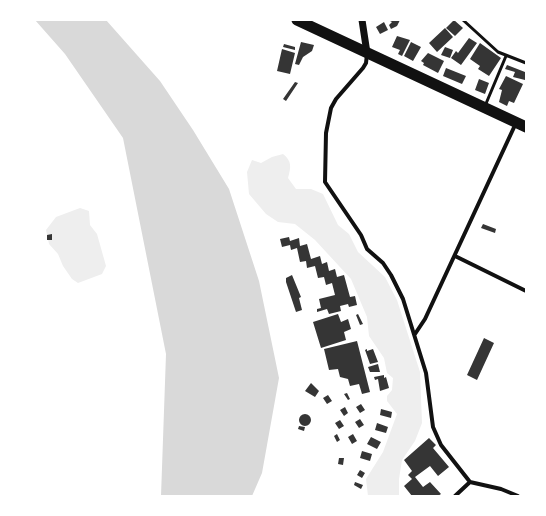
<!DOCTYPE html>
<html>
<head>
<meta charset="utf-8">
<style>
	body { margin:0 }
	#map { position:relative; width:546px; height:516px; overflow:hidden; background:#fff; font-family:Roboto,sans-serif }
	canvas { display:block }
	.frame { position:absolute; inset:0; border:21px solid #fff; pointer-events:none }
</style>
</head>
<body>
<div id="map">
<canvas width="546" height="516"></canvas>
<div class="frame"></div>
</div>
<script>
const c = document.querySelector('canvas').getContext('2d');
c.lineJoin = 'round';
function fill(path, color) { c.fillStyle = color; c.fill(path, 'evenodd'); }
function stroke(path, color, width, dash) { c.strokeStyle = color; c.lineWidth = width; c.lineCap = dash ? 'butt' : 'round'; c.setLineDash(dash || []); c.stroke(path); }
fill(new Path2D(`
	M283,154c9,7 8,13 5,24l8,11h15l12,5 15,31 11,9 9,18 27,25 12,23 23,72 2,51 -7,18 -13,19 -3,19v17h-31l-2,-17 17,-27 14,-38 -10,-13v-5l5,-6 1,-12 -6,-5 -3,-15 -15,-22 -2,-19 -16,-38 -36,-39 -20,-16 -17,-2 -12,-8 -17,-20 -2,-22 5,-12 9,3 11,-6z
	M80,208l9,3 1,14 7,9 9,32 -4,8 -24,9 -6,-4 -9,-13 -5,-12 -9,-10 -3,-14 10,-13z`), '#eee');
fill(new Path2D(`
	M35,20h71l54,61 33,49 36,59 30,92 20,97 -17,95 -10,23h-91l5,-142 -43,-216 -58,-84z`), '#d9d9d9');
fill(new Path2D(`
	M388,20h12l-3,6 -6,3 -2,-4 3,-3z
	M454,20l9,8 -8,8 -9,-8z
	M384,22l4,8 -8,4 -4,-7z
	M445,28l8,9 -16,15 -8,-9z
	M397,36l13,4 -8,16 -4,-2 2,-4 -8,-3z
	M469,38l8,5 -16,22 -10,-7 5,-7 2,2z
	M301,42l13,3 -2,6 -9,6 -4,8 -4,-1z
	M411,42l10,5 -8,14 -9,-5z
	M480,43l21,15 -12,18 -11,-7 2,-3 -10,-7z
	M284,44l11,3v3l-12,-3z
	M445,47l8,3 -3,8 -9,-3z
	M282,49l13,4 -5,21 -13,-3z
	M428,53l16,8 -6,12 -15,-8 1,-2 -3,-2z
	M507,65l18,7v8l-12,-3 2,-5 -10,-3z
	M446,68l20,8 -4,8 -19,-8z
	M506,76l17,8 -9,19 -5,-2 -2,5 -8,-4 3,-12 -3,-1z
	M479,79l10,4 -4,11 -10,-4z
	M295,82l3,1 -12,18 -3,-2z
	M483,224l13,5 -1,4 -14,-5z
	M52,234v6h-5v-5z
	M289,237l1,4 9,-3 1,8 7,-2 4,15 9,-3 2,8 5,-2 2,9 6,-2 2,8 7,-2 6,22 5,-1 2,9 -8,2 -1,-3 -8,2 1,5 -12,3 -2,-5 -10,3v-3l4,-1 -2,-9 16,-4 -3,-12 -6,2 -2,-8 -6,1 -3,-12 -8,2 -1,-7 -6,1 -3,-14 -6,2 -1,-5 -8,2 -2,-8z
	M292,275l9,22 -2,1 3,12 -6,2 -10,-30v-4z
	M338,314l3,8 7,-3 3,10 -7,3 2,8 -25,8 -8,-26z
	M358,314l5,10 -3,1 -4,-10z
	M484,338l10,5 -17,37 -10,-5z
	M357,341l13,51 -8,2 -3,-10 -9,2 -2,-7 -8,-2 -2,-8 -9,1 -5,-21z
	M367,349v2l6,-2 5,13 -8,2 -5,-14z
	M378,364l2,8h-10l-2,-5z
	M384,375v3l2,-1 3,11 -9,3 -2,-12 -3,1 -1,-3z
	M311,383l8,8 -4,6 -10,-6z
	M347,393l3,6 -2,1 -4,-6z
	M328,395l4,6 -5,3 -4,-6z
	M361,404l4,6 -5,3 -4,-6z
	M345,407l3,6 -4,3 -4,-6z
	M381,409l11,3 -1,6 -11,-3z
	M299 420a6 6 0 1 1 12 0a6 6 0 1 1-12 0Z
	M360,419l4,6 -5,3 -4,-6z
	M340,420l4,6 -5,3 -4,-6z
	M377,423l11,4 -2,6 -11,-3z
	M299,426l6,1 -1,4 -6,-2z
	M337,434l3,6 -3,2 -3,-6z
	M353,434l4,7 -5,3 -4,-7z
	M371,437l10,5 -4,7 -10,-5z
	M429,438l7,7 -3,3 16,19 -11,9 -8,-10 -15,11 8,10 7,-5 11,12 -3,2h-26l-8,-10 8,-7 -4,-4 4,-4 -8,-11z
	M362,451l10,3 -2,7 -10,-3z
	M339,458h5l-1,7 -5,-1z
	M360,470l5,3 -3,5 -5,-3z
	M355,482l8,3 -2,4 -7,-4z`), '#353535');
stroke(new Path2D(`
	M463,20l35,32 28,11
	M485,106l21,-50`), '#111', 3);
stroke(new Path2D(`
	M367,54l-1,9 -3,5 -27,31 -5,9 -5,25 -1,49 36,53 6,14 16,14 8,12 12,24 23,74 7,54 8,18 29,37 31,7 17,7
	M455,256l71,35
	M415,334l10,-15 91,-196
	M455,496l15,-14`), '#111', 4);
stroke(new Path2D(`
	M362,20l5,33`), '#111', 7);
stroke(new Path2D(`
	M297,20l229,107`), '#111', 11);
</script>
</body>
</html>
